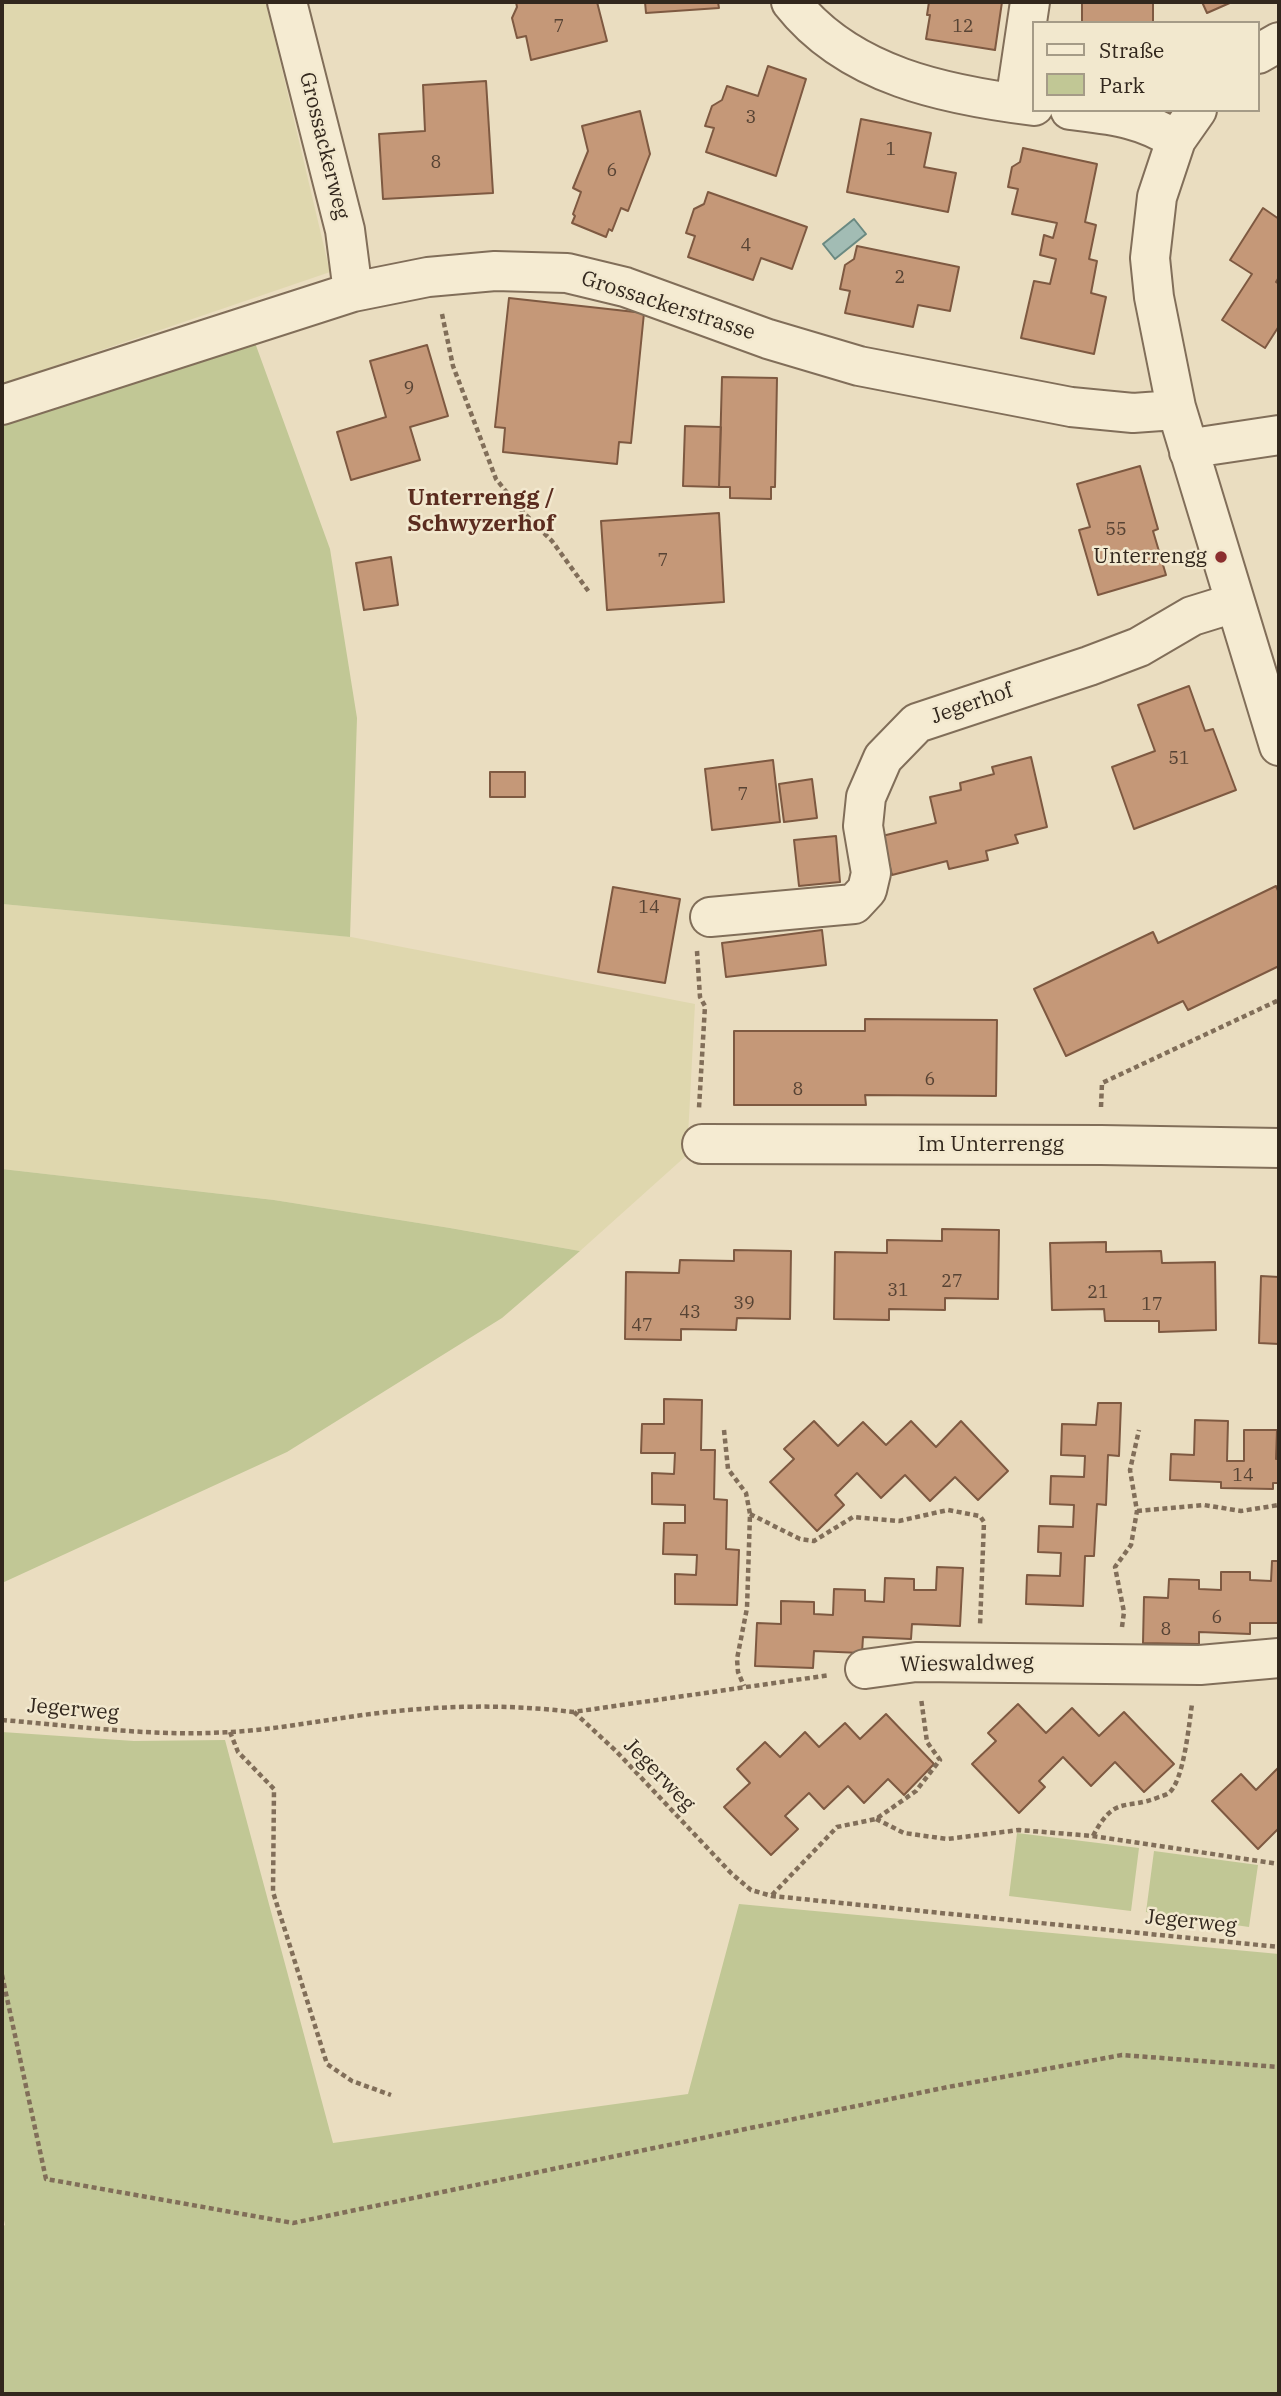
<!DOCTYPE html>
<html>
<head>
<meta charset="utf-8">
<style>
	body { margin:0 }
	#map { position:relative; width:1281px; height:2396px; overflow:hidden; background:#eaddc0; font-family:"IBM Plex Serif",serif }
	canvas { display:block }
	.frame { position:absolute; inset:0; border:4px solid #32271d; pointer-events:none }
	.legend { position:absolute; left:1032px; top:21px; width:228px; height:91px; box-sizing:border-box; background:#f2e8ce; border:2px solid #a59b87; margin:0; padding:9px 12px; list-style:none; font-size:21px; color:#32271d }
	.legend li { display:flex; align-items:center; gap:14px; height:35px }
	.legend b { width:35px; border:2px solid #a59b87 }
</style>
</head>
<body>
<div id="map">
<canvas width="1281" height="2396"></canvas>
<div class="frame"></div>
<ul class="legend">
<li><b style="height:9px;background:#f5ebd2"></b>Straße</li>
<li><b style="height:19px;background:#c1c795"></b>Park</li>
</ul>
</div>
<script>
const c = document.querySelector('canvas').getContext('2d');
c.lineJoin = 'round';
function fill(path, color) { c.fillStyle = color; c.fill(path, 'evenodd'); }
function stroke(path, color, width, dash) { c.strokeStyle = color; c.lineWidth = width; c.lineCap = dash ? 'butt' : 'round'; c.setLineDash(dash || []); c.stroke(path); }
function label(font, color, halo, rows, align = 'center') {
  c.font = font + ' "IBM Plex Serif",serif'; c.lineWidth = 5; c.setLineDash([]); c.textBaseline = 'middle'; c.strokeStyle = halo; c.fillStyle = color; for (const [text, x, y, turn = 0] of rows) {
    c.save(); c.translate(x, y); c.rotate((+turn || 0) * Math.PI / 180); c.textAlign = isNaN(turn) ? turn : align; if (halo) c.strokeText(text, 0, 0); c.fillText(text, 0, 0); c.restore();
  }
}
fill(new Path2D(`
	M2,2h264l64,270 -328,112z
	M2,904l349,33 344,67 -8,151 -107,96 -130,-23 -176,-28 -272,-31z`), '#dfd7ae');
fill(new Path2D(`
	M254,340l76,209 27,169 -7,219 -348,-33v-482z
	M2,1169l272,31 176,28 130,23 -78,67 -215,134 -285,131z
	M2,1732l132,9 91,-1 108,403 355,-49 51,-190 540,50v440h-1277v-167l3,-2 -3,-15z
	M1017,1833l122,15 -8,63 -122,-15z
	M1154,1851l104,14 -9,62 -103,-15z`), '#c1c795');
const water = new Path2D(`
	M854,219l12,15 -31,25 -12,-15z`);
fill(water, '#a2bcb4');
stroke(water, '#6a8981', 2);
const building = new Path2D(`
	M516,2h81l10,39 -76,19 -5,-24 -9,2 -5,-20 5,-11z
	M645,2h73l1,6 -73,5z
	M929,2h73l-7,48 -69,-11 4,-24h-3z
	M1082,2h71v21h-71z
	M1202,2h30l-25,11z
	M768,66l38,13 -30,97 -70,-24 8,-24 -9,-2 7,-20 10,-6 5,-14 31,10z
	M486,81l7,112 -110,6 -4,-65 46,-3 -2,-46z
	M640,111l10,43 -22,57 -7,-3 -9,23 -3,-2 -3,8 -34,-14 3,-7 -2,-2 8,-22 -8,-4 15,-37 -6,-25z
	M861,119l70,14 -7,34 32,6 -8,39 -101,-20z
	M1023,148l74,16 -12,58 11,3 -7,34 8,2 -6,32 15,4 -12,57 -73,-16 13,-57 16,3 6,-25 -16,-4 4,-20 9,3 4,-15 -45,-9 6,-25 -10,-2 4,-20 8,-5z
	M708,192l99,35 -15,42 -31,-11 -8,22 -65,-23 7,-21 -9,-3 8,-24 10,-5z
	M1263,208l16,11v58l-3,5 3,2v42l-14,22 -43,-28 30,-46 -22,-14z
	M857,246l102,21 -9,44 -32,-6 -5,22 -68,-14 5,-22 -10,-2 5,-24 9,-6z
	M509,298l135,15 -13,130 -12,-1 -2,22 -114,-12 2,-24 -10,-1z
	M427,345l21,71 -38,11 10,33 -69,20 -14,-48 49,-15 -16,-56z
	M722,377l55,1 -2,109h-4v12l-41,-1v-11h-11z
	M685,426l36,1 -2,60 -36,-1z
	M1140,466l18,63 -5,2 13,44 -68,20 -19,-65 11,-3 -13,-43z
	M719,513l5,89 -117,8 -6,-89z
	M391,557l7,48 -34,5 -8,-47z
	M1189,686l16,45 8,-2 23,61 -102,39 -22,-62 43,-16 -17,-46z
	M1031,757l16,70 -32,8 3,8 -32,8 2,9 -39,9 -2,-8 -55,14 -10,-39 54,-13 -6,-26 31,-7 -1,-7 34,-9 -2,-7z
	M773,760l7,62 -68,8 -7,-61z
	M490,772h35v25h-35z
	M812,779l5,39 -33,4 -5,-38z
	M836,836l4,46 -41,4 -5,-46z
	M1276,886l3,7v73l-91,44 -5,-9 -117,55 -32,-67 119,-57 5,11z
	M613,887l67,12 -15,84 -67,-11z
	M822,930l4,35 -100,12 -4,-34z
	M865,1019l132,1 -1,76 -131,-1 1,10h-132v-74h131z
	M942,1229l57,1 -1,69 -53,-1v12l-56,-1v11l-55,-1 1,-67 52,1v-13l55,1z
	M1106,1242v10l55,-1 1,12 53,-1 1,68 -57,2v-11h-54l-1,-12 -52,1 -2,-67z
	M734,1250l57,1 -1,68 -53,-1 -1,12 -55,-1v11l-56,-1 1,-67 53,1 1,-13 54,1z
	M1261,1276l18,1v67l-20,-1z
	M664,1399l38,1 -1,50h14l-1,49 13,1 -1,49 13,1 -2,55 -62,-1v-30l21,1 1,-20 -34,-1 1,-31h21v-18l-33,-1v-31l22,1 1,-21h-34l1,-29h22z
	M1098,1403h23l-2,53 -11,-1 -2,50 -9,-1 -3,52h-9l-2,50 -57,-2 1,-29 33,1 1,-23 -23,-1 1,-26 34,1 1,-22 -24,-1 1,-28 33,1 1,-21 -24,-1 1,-31 34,1z
	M1195,1420l33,1 -1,40h17v-31h33l-1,29h3v24h-6v6l-52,-1v-6l-51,-2 1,-26 23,1z
	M814,1421l24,25 25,-24 23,23 25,-24 25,26 25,-26 47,50 -30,29 -23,-23 -25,24 -25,-26 -24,23 -24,-25 -22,22 9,10 -27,26 -47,-49 24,-23 -10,-10z
	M1272,1561h7v62h-29v11l-51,-2v12l-56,-1 1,-46 24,1 1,-19 30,1v9l22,1v-18h29v8l21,1z
	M937,1567l26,1 -3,58 -48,-2 -1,15 -48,-2 -1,16 -48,-2 -1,17 -58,-2 2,-43 24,1v-23l33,1v12l19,1 1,-26 31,1v11l19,1 1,-24 29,1v11h22z
	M1018,1704l28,29 26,-25 27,28 25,-24 50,52 -30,28 -29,-30 -24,24 -28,-29 -24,24 6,6 -26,26 -47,-49 24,-23 -8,-8z
	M886,1714l48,50 -30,31 -16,-16 -24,24 -16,-17 -24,23 -15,-16 -24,23 13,13 -27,26 -47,-48 26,-24 -13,-14 28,-27 15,15 25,-25 14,15 26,-24 15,16z
	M1279,1767v61l-21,21 -46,-48 29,-27 15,16z`);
fill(building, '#c59878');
stroke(building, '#7e5941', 2);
const minor = new Path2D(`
	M287,2l58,228 8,62
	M791,2c58,74 155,93 243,104
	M1258,54l21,-12
	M1015,103l15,-101
	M1070,110c40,5 71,7 106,30
	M1197,110l-21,30 -19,57 -7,61 4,39 22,110 103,339
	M2,405l351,-113 75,-15 67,-6 72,2 58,14 143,52 91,27 212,41 62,6 28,-2 15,-4
	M1189,452l17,-6 73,-11
	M710,917l144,-13 13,-14 4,-17 -8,-47 3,-29 17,-39 34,-35 172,-57 50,-19 53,-31 42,-13
	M702,1144l399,1 178,3
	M865,1669l51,-7 284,3 79,-7`);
stroke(minor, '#816e59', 42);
stroke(new Path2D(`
	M442,314l11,52 43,113 26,32 30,30 37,51
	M697,951l3,46 5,9 -6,102
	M1101,1107l1,-24 177,-83
	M724,1430l4,39 18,24 4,21 -3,94 -10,51 1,13 6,14
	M1137,1511l67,-6 37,6 38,-6
	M750,1514l50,25 14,2 39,-24 46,4 49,-11 32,6 4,6 -4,104
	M1122,1627l2,-15 -9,-45 16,-22 6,-34 -7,-41 9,-40
	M574,1712l42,39 115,122 20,17 21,6 507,51
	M2,1720c75,6 152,17 228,12 56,-3 112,-16 168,-21 58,-6 118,-6 175,1l257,-37
	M230,1732l8,20 36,37 -1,103 54,172 25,17 39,14
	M876,1819l28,14 43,6 72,-9 74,6 186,28
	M1093,1836c22,-42 32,-25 66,-39 3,-1 7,-2 10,-4 15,-13 20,-69 23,-89
	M772,1895l65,-68 39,-8 40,-28 24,-31 -13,-18 -6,-44
	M2,1975l44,204 247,44 655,-136 174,-32 157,12`), '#816e59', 4.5, [5, 3.5]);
stroke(minor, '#f5ebd2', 38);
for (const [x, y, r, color] of [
	[1221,557,7,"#8b2e2e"]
]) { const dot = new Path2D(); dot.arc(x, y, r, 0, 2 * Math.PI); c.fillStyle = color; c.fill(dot); stroke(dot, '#f2e8ce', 2.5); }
label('18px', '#574334', null, [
	["7",559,27],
	["12",963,27],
	["3",751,118],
	["1",891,150],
	["8",436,163],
	["6",612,171],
	["4",746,246],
	["2",900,278],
	["9",409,389],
	["55",1116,530],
	["7",663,561],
	["51",1179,759],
	["7",743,795],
	["14",649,908],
	["6",930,1080],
	["8",798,1090],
	["27",952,1282],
	["31",898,1291],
	["21",1098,1293],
	["39",744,1304],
	["17",1152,1305],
	["43",690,1313],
	["47",642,1326],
	["14",1243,1476],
	["6",1217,1618],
	["8",1166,1630]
]);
label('21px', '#32271d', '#f2e8ce', [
	["Grossackerweg",324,146,76],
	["Grossackerstrasse",668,306,18],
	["Jegerhof",972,704,-19],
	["Im Unterrengg",991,1145],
	["Wieswaldweg",967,1664,-1],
	["Jegerweg",73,1710,5],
	["Jegerweg",659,1775,46],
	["Jegerweg",1191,1922,6]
]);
label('21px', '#32271d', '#f2e8ce', [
	["Unterrengg",1207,557]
], 'right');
label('bold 23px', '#5b2c1f', '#f2e8ce', [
	["Unterrengg /",481,498],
	["Schwyzerhof",481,524]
]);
</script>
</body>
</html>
